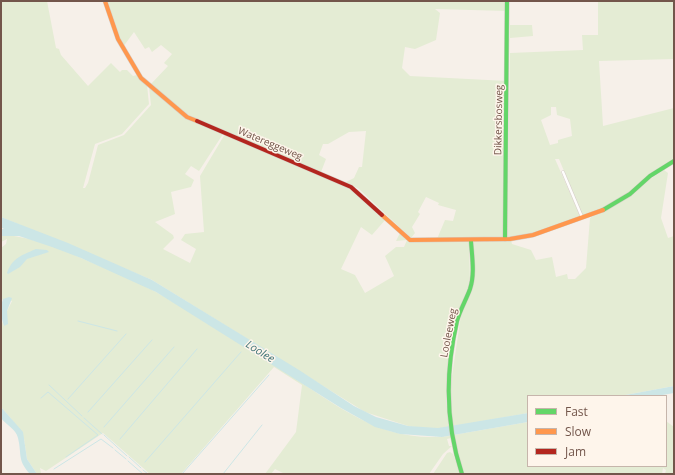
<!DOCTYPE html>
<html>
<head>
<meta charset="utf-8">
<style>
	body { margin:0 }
	#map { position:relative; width:675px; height:475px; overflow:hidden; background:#f6f0e9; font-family:"Open Sans",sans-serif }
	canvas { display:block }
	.frame { position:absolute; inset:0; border:2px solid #73564b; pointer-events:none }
	.legend { position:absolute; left:527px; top:395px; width:140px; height:72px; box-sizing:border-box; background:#fef5eb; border:1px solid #c6b5ab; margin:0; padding:5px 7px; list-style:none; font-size:12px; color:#73564b }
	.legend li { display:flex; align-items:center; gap:8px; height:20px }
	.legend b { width:20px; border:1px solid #c6b5ab }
</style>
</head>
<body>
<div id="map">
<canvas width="675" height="475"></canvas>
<div class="frame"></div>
<ul class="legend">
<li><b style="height:5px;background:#63d668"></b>Fast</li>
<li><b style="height:5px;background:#ff974d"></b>Slow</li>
<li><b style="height:5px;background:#b3261e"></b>Jam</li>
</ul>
</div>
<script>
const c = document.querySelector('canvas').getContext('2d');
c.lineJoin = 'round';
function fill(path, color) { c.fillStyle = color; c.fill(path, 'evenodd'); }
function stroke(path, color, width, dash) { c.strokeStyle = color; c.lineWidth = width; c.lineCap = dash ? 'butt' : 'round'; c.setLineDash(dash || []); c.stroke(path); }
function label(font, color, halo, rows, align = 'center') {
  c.font = font + ' "Open Sans",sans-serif'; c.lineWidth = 3; c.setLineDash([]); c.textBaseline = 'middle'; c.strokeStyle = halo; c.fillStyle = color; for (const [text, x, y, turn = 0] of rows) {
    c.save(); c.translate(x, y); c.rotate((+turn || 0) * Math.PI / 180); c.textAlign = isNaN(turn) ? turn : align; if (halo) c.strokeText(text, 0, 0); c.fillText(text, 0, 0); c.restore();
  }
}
fill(new Path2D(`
	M1,1h46l9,47 3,1 2,6 27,31 23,-23 9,9 2,-2h5l6,6 4,-1 10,10 2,19 -27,30 -27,10 -12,44h2l3,-5 10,-38 26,-10 27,-30 -2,-18 45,34 29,13 -24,37 -8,-5 -6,8 9,6 -3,7 -20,5 4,22 -20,8 18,13 1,3 -11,11 27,14 6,-14 -15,-9 4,-6 19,-2 -4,-56 25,-42 118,51 11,6 32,28 -14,16 -11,-8 -20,42 14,6 10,18 29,-17 -9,-20 11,-9h8l3,-7 -11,1 4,-8 14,9h55l1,41 -13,35 -10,67 -1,16 3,27h-28l-13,-2 -43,-14 -213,-132 -151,-63z
	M107,1h400v10l-72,-2 5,4 -4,27 -21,9 -10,-2 -3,21 8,8 97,5 -4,157 -66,1 8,-19 8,1 3,-11 -18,-5 1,-2 -13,-6 -8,15 2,2 -8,13 3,6 -4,5 -52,-49 -13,-7 8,-4 5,-11h3l4,-36 -17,1 -21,12h-5l-4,11 7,4 -5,13 -121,-51 -13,-7 -36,-30 17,-18 -4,-3 8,-9 -11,-9 -9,7 -3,-5 -4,2 -11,-17 -11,15z
	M598,1h76v58l-75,2 4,65 71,-18v52c-28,21 -57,47 -91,57l-24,-58h-4l26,59 -46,16 -25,4 -3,-1 3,-184 73,-3 -1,-15h16zM551,107h5l1,8 13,4 2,17 -14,4v3l-8,2 -9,-25 10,-5z
	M510,25h22l1,11 -23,2z
	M664,170l4,3 -7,45 7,20 6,-2v150l-54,10h-92v17l-76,14 -3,-31 12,-81 12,-29 1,-44 37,-2 1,4 19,6 5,10 16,-3 4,20 11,-3 1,5h7l11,-11 4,-50z
	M4,235c31,2 61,16 89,28 21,9 43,18 63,29 44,25 87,53 129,80 54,34 96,72 165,64l1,2 -4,1 2,7h3l-9,8 -14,20h-144l-10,-5 -4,5h-6l31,-42 6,-47 -28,-18 -93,107h-31l-47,-41 -57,38 -6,-3 1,5 -4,1 -10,-15 -3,-20 -11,-18 -12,-14v-88l3,7 3,-15 5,-10 -9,-2 -2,3v-54l5,-4 1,-5 -6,3v-6z
	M666,421l8,6v47h-9l1,-4 -3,-2 -1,6h-198l-11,-39 75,-13v44h138z
	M450,452l3,2 8,20h-28l14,-21z`), '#e4ecd4');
fill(new Path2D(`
	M1,217l67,26 84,37 147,90 55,36 22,11 32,9 30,2 90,-15v9l-86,15 -42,-3 -25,-7 -34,-19 -185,-116 -75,-34 -29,-11 -33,-11h-18v-6l3,-2h-3z
	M36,249l11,1 2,2 -22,7 -7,8 -12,7 -1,-1c5,-15 15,-18 29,-24z
	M9,297l3,1 -5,13 1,13 -4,2c-3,-8 -4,-19 -1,-27z
	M674,386v7l-17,3h-37z
	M1,407l22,25 4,27 10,15h-7c-13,-14 -8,-20 -12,-36 -2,-9 -12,-13 -17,-20z`), '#cce6e6');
stroke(new Path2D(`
	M78,321l39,10
	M49,385l33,31
	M41,398l7,-6 50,43 -32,22
	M68,399l58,-65
	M88,412l64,-72
	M84,418l18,16
	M104,427l70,-80
	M104,435l23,21
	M120,439l77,-90
	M115,450l11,9
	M129,457l12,11
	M128,461l15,13
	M145,462l96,-110
	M54,469l47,-30 12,9
	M143,470l5,4
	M182,474l87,-99
	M223,474l39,-49`), '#cce6e6', 1);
const street = new Path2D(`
	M563,172l19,45`);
const fast = new Path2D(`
	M603,210l27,-16 20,-18 24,-15
	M505,239l2,-238
	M462,474c-17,-51 -17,-101 -5,-153 3,-11 9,-21 13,-32 5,-15 2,-32 1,-48`);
const slow = new Path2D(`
	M105,1l13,38 23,39 46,39 10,4
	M382,215l28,25 100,-1 23,-4 70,-25`);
const jam = new Path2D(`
	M197,121l154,66 31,28`);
stroke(street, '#d4ccc7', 3.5);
stroke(fast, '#d5ccc6', 5);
stroke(slow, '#d5ccc6', 5);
stroke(jam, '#d5ccc6', 5);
stroke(street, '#fefdfc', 2.5);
stroke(fast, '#63d668', 4);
stroke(slow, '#ff974d', 4);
stroke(jam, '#b3261e', 4);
label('10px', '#73564b', '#fef5eb', [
	["Dikkersbosweg",499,120,-89],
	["Watereggeweg",270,144,23],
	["Looleeweg",449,333,-79]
]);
label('italic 11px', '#3f7478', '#fef5eb', [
	["Loolee",260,352,32]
]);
</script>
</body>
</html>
